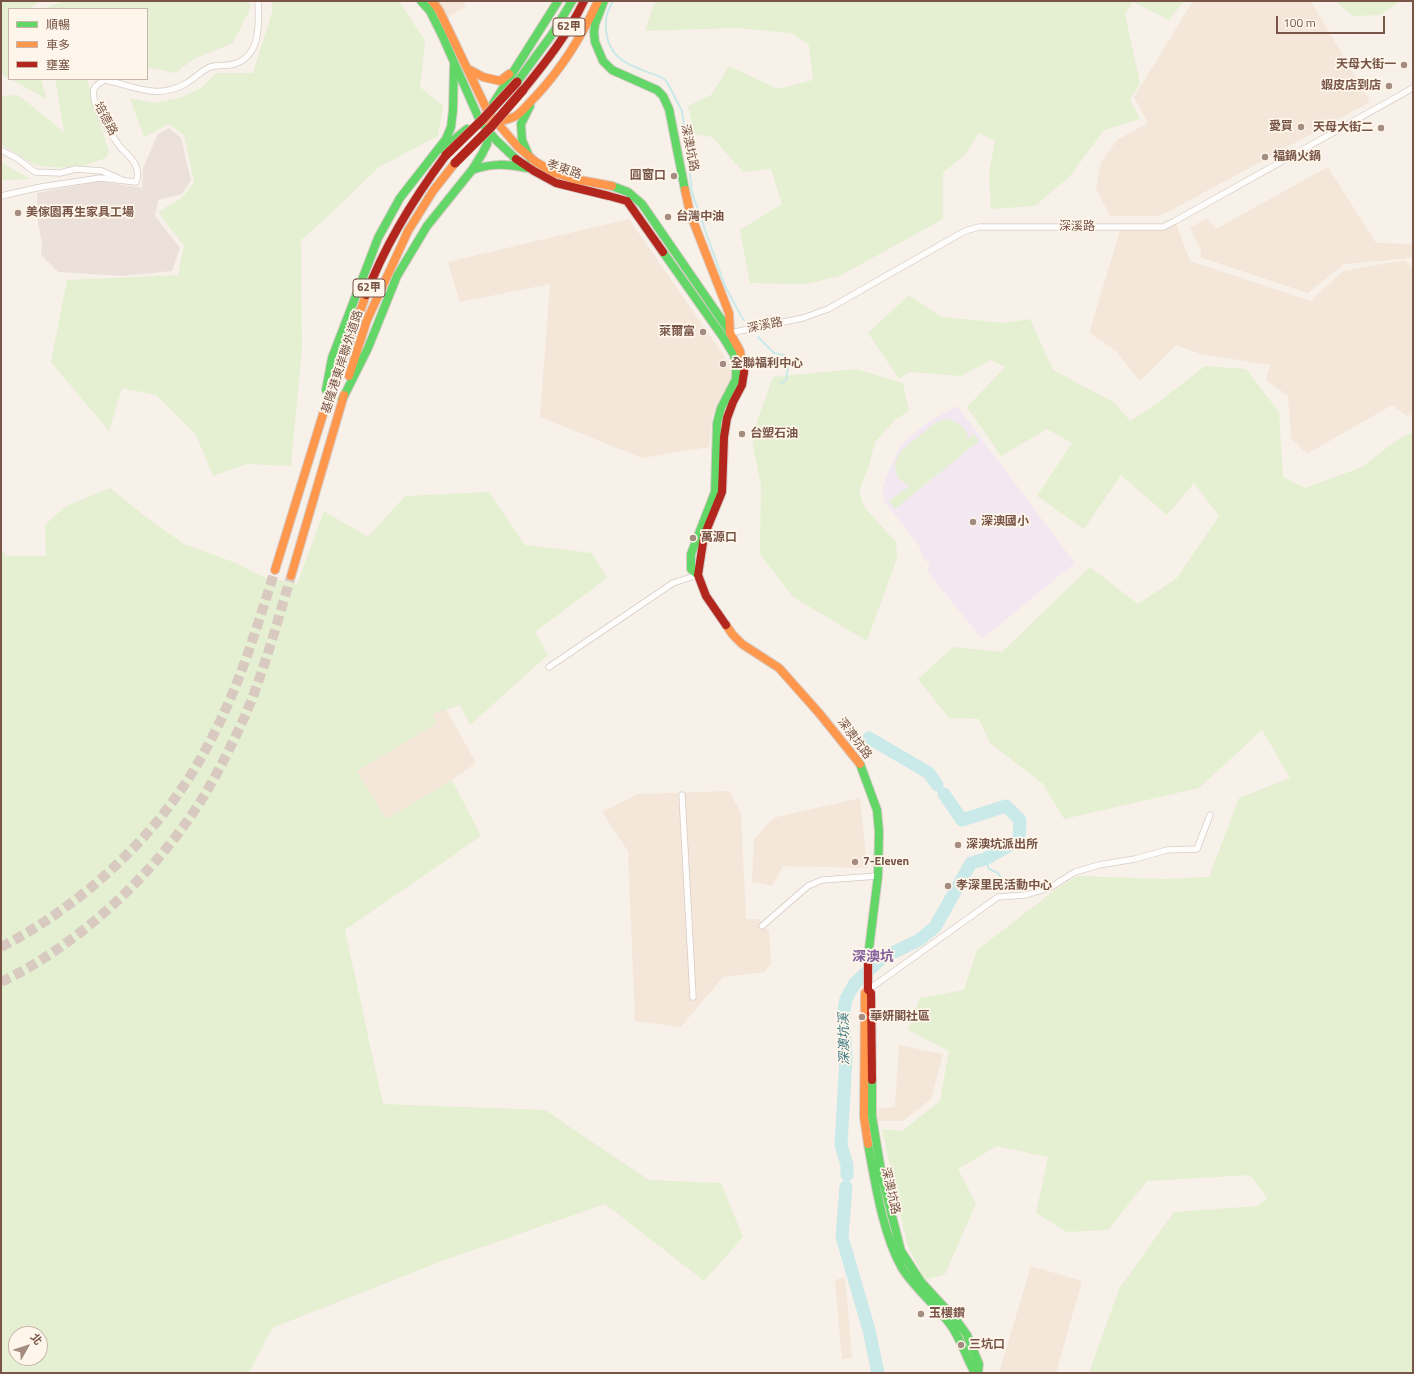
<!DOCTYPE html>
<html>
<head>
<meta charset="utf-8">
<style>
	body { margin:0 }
	#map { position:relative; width:1414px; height:1374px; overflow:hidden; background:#f8f1e9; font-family:"Titillium Web","Noto Sans TC",sans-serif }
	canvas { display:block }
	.frame { position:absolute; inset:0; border:2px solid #785547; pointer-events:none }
	.legend { position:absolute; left:8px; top:8px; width:140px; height:72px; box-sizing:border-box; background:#fff6eb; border:1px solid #c9b6a9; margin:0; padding:5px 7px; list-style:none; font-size:12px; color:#785547 }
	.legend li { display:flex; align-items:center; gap:8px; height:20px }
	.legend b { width:20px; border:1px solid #c9b6a9 }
	.north { position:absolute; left:8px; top:1326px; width:40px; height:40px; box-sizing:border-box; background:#fff6eb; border:1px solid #c9b6a9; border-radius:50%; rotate:51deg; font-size:11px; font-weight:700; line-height:16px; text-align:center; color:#785547 }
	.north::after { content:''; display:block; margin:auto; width:14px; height:18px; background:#a58c80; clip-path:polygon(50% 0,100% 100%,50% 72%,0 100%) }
	.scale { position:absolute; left:1276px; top:16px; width:109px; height:18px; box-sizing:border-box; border:2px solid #785547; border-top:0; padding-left:5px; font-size:12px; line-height:14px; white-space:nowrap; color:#785547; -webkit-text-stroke:3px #fff6eb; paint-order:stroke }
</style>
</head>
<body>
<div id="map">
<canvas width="1414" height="1374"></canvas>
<div class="frame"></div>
<ul class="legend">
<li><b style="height:5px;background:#63d668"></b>順暢</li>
<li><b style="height:5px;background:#ff974d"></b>車多</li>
<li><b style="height:5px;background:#b3261e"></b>壅塞</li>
</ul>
<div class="north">北</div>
<div class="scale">100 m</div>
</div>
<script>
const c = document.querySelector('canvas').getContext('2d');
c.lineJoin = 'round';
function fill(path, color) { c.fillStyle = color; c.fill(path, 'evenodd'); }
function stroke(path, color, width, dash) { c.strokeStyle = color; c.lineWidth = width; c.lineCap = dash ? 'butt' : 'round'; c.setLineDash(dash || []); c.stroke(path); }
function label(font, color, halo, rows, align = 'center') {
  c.font = font + ' "Titillium Web","Noto Sans TC",sans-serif'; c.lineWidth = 3.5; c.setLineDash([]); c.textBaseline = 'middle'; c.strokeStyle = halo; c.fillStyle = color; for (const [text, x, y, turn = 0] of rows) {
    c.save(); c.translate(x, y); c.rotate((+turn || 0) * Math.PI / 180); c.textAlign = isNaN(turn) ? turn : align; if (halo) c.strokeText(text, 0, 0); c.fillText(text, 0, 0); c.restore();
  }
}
fill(new Path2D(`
	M435,1h28l3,5 -19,12z
	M1193,1h118l59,101 -200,109 -13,5h-47l-14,-27 5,-27 16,-22 31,-17 -14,-26z
	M1328,167l48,76 37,1v14l-69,6 -36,29 -108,-36 1,-7 -11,-22 17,-10 9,11z
	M629,219l105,151 -6,18 -16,29 -3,30 -67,11 -102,-41 10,-133 -90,18 -12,-40z
	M1175,221l15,40 121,40 32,-30 62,-11 8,9v145l-6,2 -15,-11 -85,49 -16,-16 -3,-42 -22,-16 4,-15 -69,-11 -25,-9 -36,36 -25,-31 -26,-17 32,-106h42z
	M446,709l30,54 -24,17 -66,39 -29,-48 79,-48 -4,-9z
	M729,791l12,22 5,106h13l10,12 2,33 -7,8 -41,5 -42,50 -46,-6 -7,-170 -26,-39 36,-18z
	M860,798l7,70 -84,-2 -11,20 -20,-4 2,-42 19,-22z
	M899,1045l44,9 -12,45 -28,22h-26v-12l18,-2z
	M1031,1266l51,15 -26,92h-57z
	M845,1277l7,80 -10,3 -7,-80z`), '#f4e6d9');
fill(new Path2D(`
	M169,128l12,10 10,42 -9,14 -24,6 -3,16 25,32 -8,23 -49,5 -65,-4 -17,-17 1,-11 -4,-21 -1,-30 62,-12 43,7 1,-20 15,-34z`), '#ebe1da');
fill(new Path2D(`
	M957,406l118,157 -93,76 -55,-68 3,-9 -5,-1 -7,-17 -34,-43 -1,-15 9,-23 9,-18 27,-23z`), '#f3e8f2');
fill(new Path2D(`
	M1,1h39l-11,8h-20v69l-8,-4z
	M64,1h186l1,6 -18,36 -37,15 -21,15 -28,-6v-58h-105z
	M272,1h127l26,40 -5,46 23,19 -5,30 -59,31 -55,53 -23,20 1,108 -11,118 -44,-2 -34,12 -17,-41 -40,-40 -34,-7 -13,43 -58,-69 16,-82 111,-5 6,-29 -26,-34 25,-15 11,-15 -10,-47 -15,-11 -25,13 -14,-39 23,5 26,-5 22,-10 15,-15h37l19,-61z
	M655,1h529l-15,19 -36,-18 -8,11 15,71 -10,16 10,19 -36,11 -34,46 -35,30 -44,3 -2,-35 6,-33 -16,-8 -14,22 -22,17v47l-103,57 -34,8 -56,-1 -10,-53 42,-26 -11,-35 -28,3 -31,-35 -18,-3 -6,-28 23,-11 18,-29 49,23 35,-9 -4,-35 -18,-12 -56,-5 -90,3z
	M1335,1h66l-21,14 -27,1z
	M10,79h31l6,20z
	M55,79h32l22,73 -3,6 -30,10 -26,-1 -15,-2 -34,-21v-48l17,-1 46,37z
	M1,162l29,17 -29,1z
	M909,295l33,22 63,6 25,-4 23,51 62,33 15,18 29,-19 46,-36 41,3 33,43 4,65 22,11 57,-21 35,-27 16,-8v941h-324l30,-84 55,-77 84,-6 9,-8 -17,-23 -103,6 -39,49 -41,2 -31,-19 12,-56 -51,-11 -39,23 18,35 -31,70 -20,6 -18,-36 -25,-115 20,2 38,-30 9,-50 -41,-21 12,-32 44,-8 13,-40 82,-63 19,-11 86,3 45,-2 30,-79 51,-20 -28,-48 -63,58 -135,31 -21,-35 -53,-41 -11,-24 -30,-1 -31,-39 35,-32 49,5 88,-85 48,37 39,-26 42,-62 -25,-33 -27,32 -46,-40 -37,54 -47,-33 35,-53 -25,-14 -46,27 -34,-49 38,-40 -14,-7 -30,16 -51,-4 -11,7 -31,-46z
	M856,369l47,14 6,28 -13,8 -21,23 -6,24 -10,25 5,16 32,35 1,16 -30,83 -74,-44 -33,-43 1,-69 -8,-38v-14l20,-56z
	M947,419c7,2 17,6 20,14 1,2 0,4 0,7l7,-6 5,7 -84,68 -6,-8 21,-15c-17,-7 -19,-22 -8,-36l34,-28z
	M110,488l41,33 33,23 52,19 27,14 34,7 27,-73 44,26 37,-41 84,-4 36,53 67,8 15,25 -72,54 13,23 -78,70 -10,-20 -27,9 4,9 -80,48 29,48 66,-39 29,56 -136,94 38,174 162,6 104,70 72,3 22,54 -39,44 -99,-77 -163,57 -170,67 -23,45h-248v-824l7,7h38l-1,-31 21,-19zM16,1334h24v24h-24z`), '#e5efd2');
stroke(new Path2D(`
	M613,1c-6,11 -8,16 -7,29 3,34 31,37 57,48l4,4 15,29 4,29 6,53 33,93 16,30 3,4
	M758,337l16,16 10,2 5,6 -3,19 -6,4
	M985,859l4,10 9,4 10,16`), '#cae9e9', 2);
stroke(new Path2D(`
	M869,738l60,35 8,12
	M847,1175v-10l-6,-20 5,-87 -3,-42 3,-17 9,-16 27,-25 37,-18 16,-13 36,-64 14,-4 34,-19 1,-20 -14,-14 -44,14 -18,-26
	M846,1187l-4,50 27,93 9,43`), '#cae9e9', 13);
stroke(new Path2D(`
	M1,947c67,-34 134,-91 177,-153 18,-25 33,-53 46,-81 21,-46 36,-95 51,-143
	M1,982c80,-38 159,-113 204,-188 15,-25 28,-52 40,-78 19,-45 32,-93 46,-140`), '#d8cac0', 10, [10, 5]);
const street = new Path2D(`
	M1,150l17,9 17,13 25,1 16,-4 26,2 20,9
	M1,196l40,-9 59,-9 36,4c2,-5 2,-12 -1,-18 -3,-6 -9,-11 -14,-16 -8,-11 -34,-48 -26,-61 3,-4 7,-5 10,-7 30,6 50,20 80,4 9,-5 16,-13 25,-17 9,-3 19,0 27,-4 24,-9 22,-41 21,-62
	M730,333l73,-15 25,-9 137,-78 14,-4h184l12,-6 238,-133
	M549,667l124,-84 25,-8
	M682,795l11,202
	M762,926l46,-40 14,-6 56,-4
	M868,990l130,-93 28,-2 25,-8 24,-15 24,-7 36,-6 32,-9 30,-1 13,-34`);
const fast = new Path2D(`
	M421,1l9,10 12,24 38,86 16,19 20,19
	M604,1l-9,23 -1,8 1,10 8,19 9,9 45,20 6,6 6,13 16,81
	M517,82l36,-49 19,-32
	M493,104l65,-103
	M530,106l-9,18 1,16 8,18
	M442,149l25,-20
	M472,170c21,-7 33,-6 55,-2
	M612,186l16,6 14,12 88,128
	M663,252l60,85 11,18 2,10v14l-15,29 -4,15 -2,69 -24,62v15l7,6
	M326,390l6,-32 46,-120 22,-40 46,-59 5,-12 2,-17 1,-45
	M342,400l26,-52 29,-72 30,-50 45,-56 10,-16 5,-10 2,-21
	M860,764l17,46 2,22 -1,44 -10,81
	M872,1080v36l10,61 19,74 20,31 36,39 10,14 12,29 -1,9
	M868,1144c7,38 15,91 34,124 13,21 33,36 48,56 11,15 16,33 25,49`);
const slow = new Path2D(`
	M432,1l7,9 49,102 30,35 18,15 19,11 19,6 38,7
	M468,69l15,8 17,4 9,-7
	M489,123c9,-1 19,-3 27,-7 7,-5 13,-13 20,-20 26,-28 46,-60 62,-95
	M685,190l5,23 39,100 1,20 10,18 4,21
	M349,376l18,-56 41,-89 25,-40 22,-28
	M275,570l49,-159 42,-116
	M291,576l53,-181
	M726,625l7,10 9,9 37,24 40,45 41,51
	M868,990l-3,3 -1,124 4,27`);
const jam = new Path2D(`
	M523,90c23,-28 45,-56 61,-89
	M516,159l18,12 22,12 53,13 18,5 36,51
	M366,295c19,-51 48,-97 80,-140
	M726,625l-20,-29 -8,-21 6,-39 18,-44 2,-55 3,-19 6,-16 9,-17 2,-13
	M868,957v33l3,3 1,87`);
stroke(street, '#d6ccc6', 7);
stroke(fast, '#d7ccc6', 10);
stroke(slow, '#d7ccc6', 10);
stroke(jam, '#d7ccc6', 10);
stroke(street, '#fefdfc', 5.5);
stroke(fast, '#63d668', 8);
stroke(slow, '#ff974d', 8);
stroke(jam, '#b3261e', 8);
const jamBridge = new Path2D(`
	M446,155l37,-36 34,-37
	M455,163l36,-36 32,-37`);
stroke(jamBridge, '#dacec8', 10, []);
stroke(jamBridge, '#b3261e', 9);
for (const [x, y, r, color] of [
	[1404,65,4,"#a58c80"],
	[1389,86,4,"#a58c80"],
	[1301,127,4,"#a58c80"],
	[1381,128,4,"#a58c80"],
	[1265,157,4,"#a58c80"],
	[674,176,4,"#a58c80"],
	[18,213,4,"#a58c80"],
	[668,217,4,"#a58c80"],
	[703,332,4,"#a58c80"],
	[723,364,4,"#a58c80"],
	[742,434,4,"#a58c80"],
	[973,522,4,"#a58c80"],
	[693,538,4,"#a58c80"],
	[958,845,4,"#a58c80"],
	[855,862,4,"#a58c80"],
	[948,886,4,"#a58c80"],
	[862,1017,4,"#a58c80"],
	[921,1314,4,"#a58c80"],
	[961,1345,4,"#a58c80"]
]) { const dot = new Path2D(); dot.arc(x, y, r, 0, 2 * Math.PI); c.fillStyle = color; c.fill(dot); stroke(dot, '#fff6eb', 1.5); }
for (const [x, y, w] of [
	[569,27,32],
	[369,288,32]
]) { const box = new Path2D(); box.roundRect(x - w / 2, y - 9, w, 18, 3); c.fillStyle = '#fff6eb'; c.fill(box); stroke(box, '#785547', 1); }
label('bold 11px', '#785547', null, [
	["62甲",569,27],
	["62甲",369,288]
]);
label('bold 12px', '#785547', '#fff6eb', [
	["天母大街一",1396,65,"right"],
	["蝦皮店到店",1381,86,"right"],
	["愛買",1293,127,"right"],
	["天母大街二",1373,128,"right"],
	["褔鍋火鍋",1273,157],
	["圓窗口",666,176,"right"],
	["美傢園再生家具工場",26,213],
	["台灣中油",676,217],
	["萊爾富",695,332,"right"],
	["全聯福利中心",731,364],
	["台塑石油",750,434],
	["深澳國小",981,522],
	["萬源口",701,538],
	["深澳坑派出所",966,845],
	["7-Eleven",863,862],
	["孝深里民活動中心",956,886],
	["華妍閣社區",870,1017],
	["玉樓鑽",929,1314],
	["三坑口",969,1345]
], 'left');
label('12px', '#785547', '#fff6eb', [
	["培德路",105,119,62],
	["深澳坑路",689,148,79],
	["孝東路",564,170,19],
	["深溪路",1077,227],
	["深溪路",765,326,-12],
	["基隆港東岸聯外道路",343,362,-72],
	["深澳坑路",854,739,53],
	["深澳坑路",890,1191,77]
]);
label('italic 13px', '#39787f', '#fff6eb', [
	["深澳坑溪",845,1039,-91]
]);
label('bold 14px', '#84619d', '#fff6eb', [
	["深澳坑",873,958]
]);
</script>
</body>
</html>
